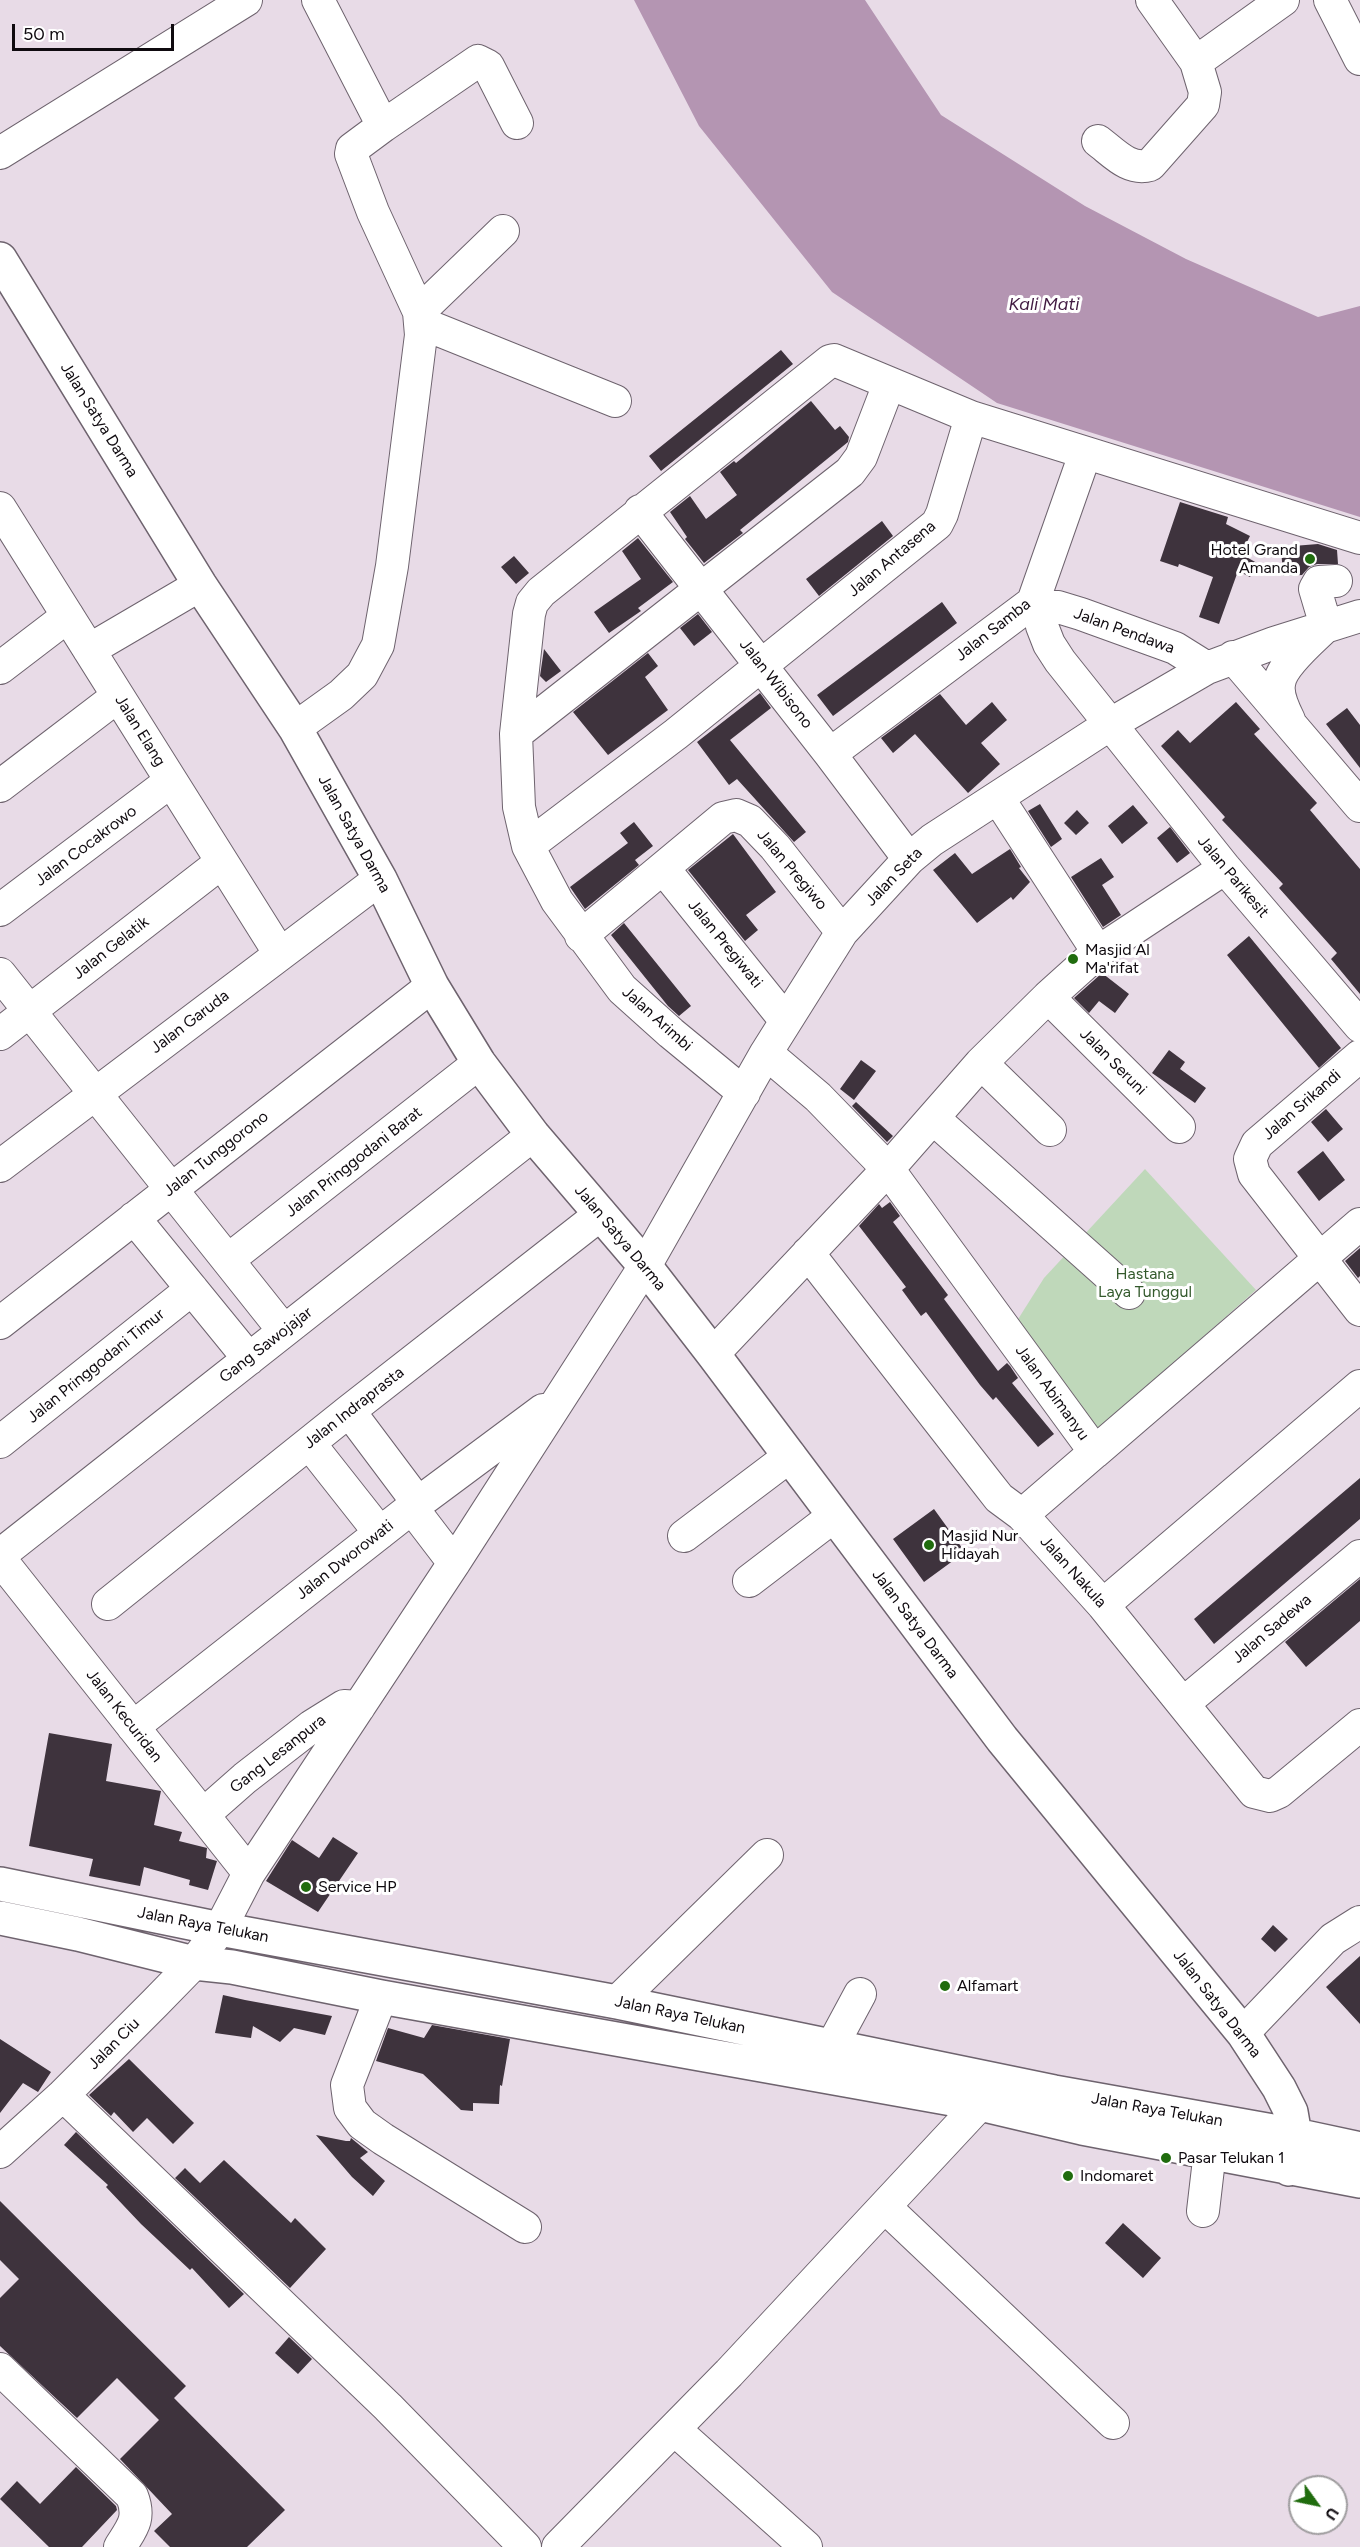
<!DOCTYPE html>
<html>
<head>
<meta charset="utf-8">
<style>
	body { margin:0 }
	#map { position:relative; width:1360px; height:2547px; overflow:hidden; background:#e8dbe7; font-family:Figtree,sans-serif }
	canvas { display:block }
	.north { position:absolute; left:1288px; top:2475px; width:60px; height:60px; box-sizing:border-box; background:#fff; border:2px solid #9f9d9f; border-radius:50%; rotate:123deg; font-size:16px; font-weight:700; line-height:24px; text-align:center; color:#0f0a0f }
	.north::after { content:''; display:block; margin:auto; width:21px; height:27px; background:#206c0e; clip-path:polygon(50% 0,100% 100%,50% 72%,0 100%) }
	.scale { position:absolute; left:12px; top:24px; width:162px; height:27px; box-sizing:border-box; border:3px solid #0f0a0f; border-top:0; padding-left:8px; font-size:18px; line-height:21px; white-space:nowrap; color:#0f0a0f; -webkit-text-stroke:4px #fff; paint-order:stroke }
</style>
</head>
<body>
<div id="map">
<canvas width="1360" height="2547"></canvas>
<div class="north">U</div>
<div class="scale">50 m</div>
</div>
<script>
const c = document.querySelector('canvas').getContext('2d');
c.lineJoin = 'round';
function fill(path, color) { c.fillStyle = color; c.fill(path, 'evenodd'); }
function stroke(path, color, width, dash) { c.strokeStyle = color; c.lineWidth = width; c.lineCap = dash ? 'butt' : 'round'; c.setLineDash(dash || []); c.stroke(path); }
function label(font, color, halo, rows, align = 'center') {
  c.font = font + ' Figtree,sans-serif'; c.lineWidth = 6; c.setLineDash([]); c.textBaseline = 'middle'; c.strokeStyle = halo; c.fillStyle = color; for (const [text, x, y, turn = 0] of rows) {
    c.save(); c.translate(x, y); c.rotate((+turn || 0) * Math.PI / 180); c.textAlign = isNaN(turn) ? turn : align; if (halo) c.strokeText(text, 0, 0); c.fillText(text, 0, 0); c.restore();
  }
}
fill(new Path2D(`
	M1145,1169l111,121 -161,143 -80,-109 29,-46z`), '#bfd8ba');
fill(new Path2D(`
	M634,0h231l76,115 144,91 101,53 132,58 42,-11v211l-363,-114 -165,-111 -133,-166z`), '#b495b2');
fill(new Path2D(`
	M781,350l12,14 -132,107 -12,-15z
	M811,401l24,29 5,-4 9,11 -1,5 -108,88 3,3 -39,30 -19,-24 2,-2 -17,-25 20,-16 16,23 31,-24 -17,-23 14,-11 2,2z
	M1180,502l48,15 -2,7 24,12 -9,18 16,9 -7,14 -12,-6 -19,53 -20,-7 14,-40 -34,-13 -1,3 -18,-6z
	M882,521l11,15 -74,60 -13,-17z
	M638,538l35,44 -35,26 3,3 -32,22 -15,-21 47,-33 -19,-28z
	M1318,544l19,6 1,14h-21l-8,3 -7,8 -19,1 -2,-29z
	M514,556l15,17 -13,11 -15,-17z
	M942,602l15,21 -124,93 -16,-21z
	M698,614l14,18 -18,14 -14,-18z
	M544,649l17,22 -15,11 -6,-6z
	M648,653l10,13 -13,11 23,33 -60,45 -35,-43z
	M760,693l11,15 -41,32 76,92 -12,10 -57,-63 -8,6 -32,-43z
	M940,694l26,31 26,-23 15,18 -26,23 19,21 -32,29 -53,-59 -22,19 -12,-15z
	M1236,702l24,27 -6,5 63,69 -7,7 50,59v125l-29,-35 6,-6 -58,-65 4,-4 -61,-64 3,-3 -64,-71 17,-16 12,13z
	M1347,708l13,17v43l-34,-44z
	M1040,804l22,35 -11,8 -23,-36z
	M1133,805l15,18 -26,21 -14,-18z
	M1077,810l12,13 -13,12 -12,-12z
	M634,822l19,24 -18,14 4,5 -54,44 -15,-22 58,-44 -8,-10z
	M1170,827l20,26 -13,10 -20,-25z
	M733,834l43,58 -30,23 12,15 -13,11 -57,-71z
	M1010,849l11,18 -2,1 11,14 -17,18 -2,-3 -34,26 -44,-53 22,-17 17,21z
	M1101,858l13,19 -12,8 19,30 -18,12 -32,-50z
	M624,923l67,83 -12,10 -11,-10 -57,-71z
	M1249,936l92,112 -22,20 -92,-113z
	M1102,973l27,21 -14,19 -16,-12 -10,12 -15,-15z
	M1169,1050l16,12 -5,7 26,19 -11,15 -43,-30z
	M861,1060l15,11 -22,29 -14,-11z
	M856,1102l37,34 -6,6 -35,-36z
	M1326,1109l17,20 -15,13 -17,-20z
	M1323,1151l22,29 -26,21 -22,-29z
	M890,1202l10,14 -7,6 55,73 -4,4 54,72 9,-8 3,3 8,12 -6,5 42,51 -16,13 -42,-50 -3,3 -13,-15 -54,-73 -5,4 -19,-26 4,-3 -47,-61 20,-22 3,4z
	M1360,1248v28l-2,2 -13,-17z
	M1360,1478v41l-146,125 -20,-25z
	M934,1509l31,43 -41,30 -31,-43z
	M1360,1579v42l-54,46 -21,-25z
	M49,1733l63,11 -6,37 55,10 -7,34 28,7 -3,9 28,7 -1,10 11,3 -9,29 -19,-5 1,-5 -46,-13 -4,19 -51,-10 4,-17 -64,-13z
	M333,1837l25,16 -40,59 -52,-31 26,-41 27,18z
	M1273,1925l15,14 -13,13 -14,-13z
	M1360,1956v68l-34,-37z
	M223,1995l22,5 87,16 -7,19 -31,-7 -14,14 -27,-16 -2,12 -36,-5z
	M432,2025l78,14 -8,47 -2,-1 -1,19 -26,-1v8l-12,-1 -38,-36 -47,-13 12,-33 36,10z
	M0,2039l51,33 -13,20 -15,-9 -23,30z
	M129,2059l65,64 -21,21 -26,-26 -14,14 -19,-20 -3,4 -22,-21z
	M76,2132l168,162 -15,14 -37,-40 -2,2 -49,-46 -35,-37 2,-2 -44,-40z
	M316,2135l30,6h4l1,-3 17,14 -8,6 25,23 -12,15 -21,-19z
	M224,2160l67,63 4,-5 31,31 -36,39 -115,-110 10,-10 15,15z
	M0,2201l186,185 -12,12 111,112 -38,37h-77l-16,-16 18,-17 -52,-55 39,-39 -42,-42 -40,40 -77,-72v-48l19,-19 -19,-19z
	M1123,2223l38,35 -18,20 -38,-35z
	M289,2337l23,22 -14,15 -23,-21z
	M76,2467l40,39 1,4 -35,37h-33l-49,-48 17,-18 23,23z`), '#3e333d');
const minor = new Path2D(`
	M1152,0l44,62
	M1330,0l30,59
	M383,126l95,-65 10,5 29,57
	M1098,141c16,12 31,30 52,24l53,-60 2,-13 -9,-30 87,-62
	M0,153l246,-153
	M419,312l84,-81
	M421,323l194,78
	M0,508l280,446
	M640,511l190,243 79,105
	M1033,602l5,4 4,20 7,18 11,17 165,207 135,158
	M1038,606l20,1 23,7 94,34 32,20
	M89,650l111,-65
	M1233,657l127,149
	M0,668l68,-52
	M1289,720c-5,-10 -12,-24 -10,-36 2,-19 34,-45 47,-58l-11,-37 4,-7 17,-1
	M295,728l46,-33 21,-20 16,-30 14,-79 29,-231 -2,-23 -46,-100 -22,-58 1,-5 31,-23 -65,-126
	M516,734l334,-262 11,-15 28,-73
	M830,754l203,-152 52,-148
	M0,786l118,-90
	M528,846l148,-112 261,-210 5,-10 29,-97
	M663,868l123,153
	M0,910l171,-129
	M581,936l142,-118 13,-3 14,6 25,26 67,85
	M1098,952l127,-84
	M0,974l284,357
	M1048,997l131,130
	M0,1034l222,-172
	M766,1053l52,44 70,72 207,283 265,-228
	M1360,1056l-103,88 -7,15 4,15 106,136
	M981,1063l69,67
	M744,1093l-73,-60 -49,-44 -65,-88 -29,-55 -9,-39 -3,-73 13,-120 3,-11 9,-11 289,-231 4,-1 137,57 389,121
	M934,1119l195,174
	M0,1166l380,-287
	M134,1218l115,141
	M808,1253l180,231 11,14 23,17 81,90 151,187 16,4 9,-4 81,-67
	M228,1260l251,-197
	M0,1323l432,-337
	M713,1354l175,-185 93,-106 67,-66 50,-45 -100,-154
	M349,1411l69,92
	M0,1442l192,-153
	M309,1443l71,90
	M412,1508l42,55
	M1022,1515l73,-63
	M684,1536l106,-80
	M0,1555l533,-420
	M0,1559l249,314
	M749,1581l85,-65
	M108,1604l241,-193 252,-197
	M1103,1605l257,-219
	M1184,1703l176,-147
	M133,1727l285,-224 125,-93
	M203,1815l42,-37 67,-52 32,-20 15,1
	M381,1997l-34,88 3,23 12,16 21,15 142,88
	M617,2002l150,-147
	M1243,2033l90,-94 27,-17
	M832,2046l28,-52
	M63,2095l325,312 137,140
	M0,2152l63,-57 92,-92 39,-40 26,-34 29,-56 205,-310 191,-297 121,-213 76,-121 67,-73 23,-19 177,-115 98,-57 67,-25 86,-27
	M885,2207l228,216
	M1203,2211l7,-60
	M0,2369l132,127c9,23 0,32 -12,51
	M674,2429l132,118
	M558,2547l171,-174 251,-269`);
const major = new Path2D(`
	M0,259l200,326 95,143 85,151 52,107 47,77 54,72 112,131 68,88 289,385 241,294 36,55 12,24 4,23 -6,34
	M0,1884l220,45 397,73 437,90 241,43 65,14
	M0,1918l78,16 116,29 38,4 149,30 599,107 102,24 278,53`);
stroke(minor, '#6e636e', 34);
stroke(major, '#6e636e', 36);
stroke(minor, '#fff', 32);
stroke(major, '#fff', 33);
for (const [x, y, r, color] of [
	[1310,559,6,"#206c0e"],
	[1073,959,6,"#206c0e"],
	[929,1545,6,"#206c0e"],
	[306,1887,6,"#206c0e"],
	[945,1986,6,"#206c0e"],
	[1166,2158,6,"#206c0e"],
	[1068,2176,6,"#206c0e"]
]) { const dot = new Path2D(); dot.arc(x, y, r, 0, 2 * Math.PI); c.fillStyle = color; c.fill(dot); stroke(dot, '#fff', 2); }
label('16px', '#0f0a0f', '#fff', [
	["Jalan Satya Darma",99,420,58],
	["Jalan Antasena",892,559,-40],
	["Jalan Samba",993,630,-38],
	["Jalan Pendawa",1124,631,20],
	["Jalan Wibisono",776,684,52],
	["Jalan Elang",140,731,58],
	["Jalan Satya Darma",354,834,61],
	["Jalan Cocakrowo",86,846,-37],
	["Jalan Pregiwo",792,870,50],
	["Jalan Seta",894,877,-46],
	["Jalan Parikesit",1233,877,50],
	["Jalan Pregiwati",725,944,51],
	["Jalan Gelatik",111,948,-38],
	["Jalan Arimbi",657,1019,42],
	["Jalan Garuda",190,1022,-37],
	["Jalan Seruni",1113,1062,45],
	["Jalan Srikandi",1302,1105,-41],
	["Jalan Tunggorono",216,1154,-38],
	["Jalan Pringgodani Barat",354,1162,-38],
	["Jalan Satya Darma",620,1238,50],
	["Gang Sawojajar",266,1345,-38],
	["Jalan Pringgodani Timur",96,1366,-39],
	["Jalan Abimanyu",1052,1393,54],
	["Jalan Indraprasta",354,1408,-38],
	["Jalan Dworowati",345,1560,-38],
	["Jalan Nakula",1073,1572,48],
	["Jalan Satya Darma",915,1624,53],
	["Jalan Sadewa",1272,1629,-40],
	["Jalan Kecuridan",124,1716,52],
	["Gang Lesanpura",278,1754,-38],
	["Jalan Raya Telukan",203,1925,11],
	["Jalan Satya Darma",1217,2004,52],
	["Jalan Raya Telukan",680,2015,12],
	["Jalan Ciu",114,2044,-45],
	["Jalan Raya Telukan",1157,2110,10]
]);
label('16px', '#0f0a0f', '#fff', [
	["Hotel Grand",1298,550,"right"],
	["Amanda",1298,568,"right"],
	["Masjid Al",1085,950],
	["Ma'rifat",1085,968],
	["Masjid Nur",941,1536],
	["Hidayah",941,1554],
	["Service HP",318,1887],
	["Alfamart",957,1986],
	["Pasar Telukan 1",1178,2158],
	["Indomaret",1080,2176]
], 'left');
label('16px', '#345a2d', '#fff', [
	["Hastana",1145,1274],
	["Laya Tunggul",1145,1292]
]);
label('italic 18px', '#411a41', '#fff', [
	["Kali Mati",1044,305]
]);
</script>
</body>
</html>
